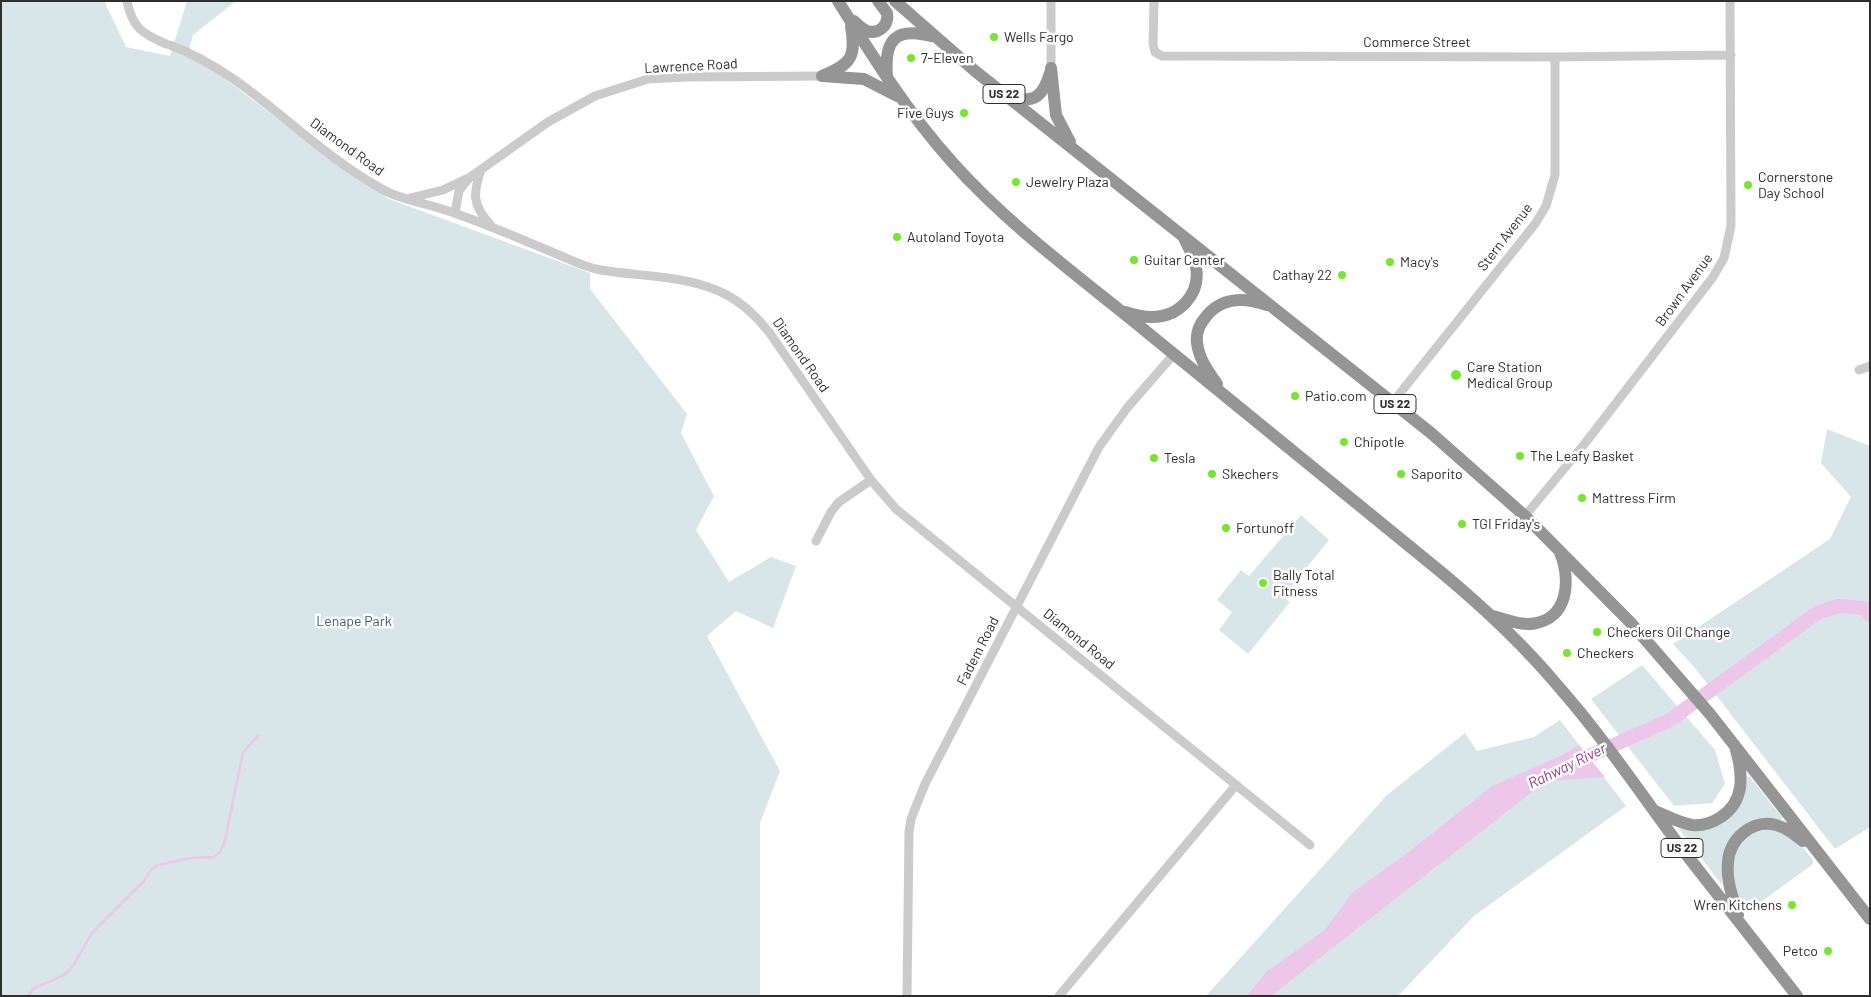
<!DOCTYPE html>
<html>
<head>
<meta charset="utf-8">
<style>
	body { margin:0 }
	#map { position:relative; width:1871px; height:997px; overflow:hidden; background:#fff; font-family:Barlow,sans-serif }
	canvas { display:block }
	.frame { position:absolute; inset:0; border:2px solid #2e2e2e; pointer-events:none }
</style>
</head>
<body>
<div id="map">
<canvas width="1871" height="997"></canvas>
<div class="frame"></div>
</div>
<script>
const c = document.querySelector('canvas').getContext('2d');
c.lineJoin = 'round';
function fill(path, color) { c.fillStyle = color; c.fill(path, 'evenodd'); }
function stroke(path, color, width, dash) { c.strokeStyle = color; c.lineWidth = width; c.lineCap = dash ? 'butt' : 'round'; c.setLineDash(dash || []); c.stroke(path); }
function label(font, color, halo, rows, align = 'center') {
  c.font = font + ' Barlow,sans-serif'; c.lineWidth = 5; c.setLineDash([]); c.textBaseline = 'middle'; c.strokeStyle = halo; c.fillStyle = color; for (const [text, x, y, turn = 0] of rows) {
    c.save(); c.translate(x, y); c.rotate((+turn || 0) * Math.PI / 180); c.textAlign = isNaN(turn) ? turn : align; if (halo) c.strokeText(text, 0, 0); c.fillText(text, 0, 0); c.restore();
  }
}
fill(new Path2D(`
	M1,1h105v4l20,42 44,9 17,-55h49l-43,34 -5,20 19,10 100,76 82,58 201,74v16l97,125 -6,19 33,63 -18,34 33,52 42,-25 25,9 -23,62 -37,-17 -29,25 73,135 -20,52v173h-759z
	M1827,429l43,17v381l-35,22 -140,-181 -22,-24 157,-105 21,-42 -30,-34z
	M1301,515l28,25 -39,48 2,3 -6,8 4,3 -42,52 -29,-24 13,-18 -15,-12 24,-30 8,6z
	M1642,665l73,85 10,34 -13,19 -38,3 -83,-107z
	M1560,720l66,86 -152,110 -76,80h-192l181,-201 78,-62 12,18 57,-14z
	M1748,775l34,42 -1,5 -25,-1 -34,51v13l-43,-56 1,-1 13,2 51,-32z
	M1774,829l23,11 16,20v4l-52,38 1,1 -14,10 -10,-14 -7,-23 6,-28 16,-16z`), '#d8e6e9');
fill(new Path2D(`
	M1579,745l26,32 -59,4 -275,215h-24l19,-24 59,-42 28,-38 57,-41 82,-65 68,-30z`), '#ecc7e9');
stroke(new Path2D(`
	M28,996l5,-7 31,-14 9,-9 19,-33 52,-52 7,-11 7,-5 33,-7 23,-1 6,-5 5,-11 18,-89 15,-16`), '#ecc7e9', 2.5);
stroke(new Path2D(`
	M1571,764l99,-44 147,-107 21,-7 26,2 6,7`), '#ecc7e9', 14);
stroke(new Path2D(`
	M127,1c5,27 16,33 39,43
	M1154,1l-1,43 2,8 7,4 393,1 176,-2
	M170,45c75,28 126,91 192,132 10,6 20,13 30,17 21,8 44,12 65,20 37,13 73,29 109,44 11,5 23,10 35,12 41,7 88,5 126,25 17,9 30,22 42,37l102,148 25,29 414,336
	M1051,68v-67
	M481,170c-8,23 -9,35 9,54
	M410,198l33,-8 23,-11
	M455,213l4,-22 10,-13 79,-56 47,-26 53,-17 38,-2 136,-1
	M1859,370l11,-4
	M1393,402l142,-178 11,-18 9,-31v-118
	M1525,516l61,-74 127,-165 11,-19 7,-32 -1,-225
	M816,541l15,-29 8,-10 32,-22
	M907,996l2,-164 2,-13 14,-35 174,-337 28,-39 47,-54
	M1059,996l177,-211`), '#cbcbcb', 9);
stroke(new Path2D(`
	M838,1c35,56 70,112 114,161 58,65 129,116 196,171 98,80 195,159 293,239 42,35 82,72 117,114 45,51 83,108 124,163 38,49 77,98 115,147
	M895,1l80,70 456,362 94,83 105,106 80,92 160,205
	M854,21c4,4 8,8 13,10 13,4 22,-7 20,-18l-9,-12
	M1051,68l5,47 14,27
	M824,75c28,-11 32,-19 27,-49
	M822,76l42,3 33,17
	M887,76c-3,-36 8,-49 44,-40
	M1011,99c24,3 32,-2 39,-26
	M1125,312c9,3 18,5 27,5 27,0 49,-23 44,-50 -2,-10 -7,-19 -12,-29
	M1217,384c-9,-13 -18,-25 -20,-41 -1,-9 2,-18 8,-25 15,-21 39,-21 62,-13
	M1493,616c12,3 25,9 38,8 39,-4 40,-46 28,-74
	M1655,811c12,5 24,12 37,14 10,1 20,-2 29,-8 24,-16 22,-42 15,-67
	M1738,915c-5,-17 -12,-34 -10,-52 1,-24 24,-44 48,-38 11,3 18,9 27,16`), '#959595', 12);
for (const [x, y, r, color] of [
	[994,37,5,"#74e72e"],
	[911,58,5,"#74e72e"],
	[964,113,5,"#74e72e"],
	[1016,182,5,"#74e72e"],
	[1748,185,5,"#74e72e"],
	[897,237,5,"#74e72e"],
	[1134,260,5,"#74e72e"],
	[1390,262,5,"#74e72e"],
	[1342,275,5,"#74e72e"],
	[1456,375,6,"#74e72e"],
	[1295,396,5,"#74e72e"],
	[1344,442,5,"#74e72e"],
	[1520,456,5,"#74e72e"],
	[1154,458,5,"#74e72e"],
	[1212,474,5,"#74e72e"],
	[1401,474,5,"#74e72e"],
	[1582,498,5,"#74e72e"],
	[1462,524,5,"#74e72e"],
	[1226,528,5,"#74e72e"],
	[1263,583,5,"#74e72e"],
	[1597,632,5,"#74e72e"],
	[1567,653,5,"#74e72e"],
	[1792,905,5,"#74e72e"],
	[1828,951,5,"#74e72e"]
]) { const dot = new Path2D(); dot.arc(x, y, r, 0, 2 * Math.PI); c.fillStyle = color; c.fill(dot); stroke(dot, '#fff', 2); }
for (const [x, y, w] of [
	[1004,94,42],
	[1395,404,42],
	[1682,848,42]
]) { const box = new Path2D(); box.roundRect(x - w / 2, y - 9.5, w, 19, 4); c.fillStyle = '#fff'; c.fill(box); stroke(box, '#2e2e2e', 1); }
label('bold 12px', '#2e2e2e', null, [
	["US 22",1004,94],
	["US 22",1395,404],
	["US 22",1682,848]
]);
label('14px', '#2e2e2e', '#fff', [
	["Wells Fargo",1004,37],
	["7-Eleven",921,58],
	["Five Guys",954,113,"right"],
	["Cornerstone",1758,177],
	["Day School",1758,193],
	["Jewelry Plaza",1026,182],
	["Autoland Toyota",907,237],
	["Guitar Center",1144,260],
	["Macy's",1400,262],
	["Cathay 22",1332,275,"right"],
	["Care Station",1467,367],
	["Medical Group",1467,383],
	["Patio.com",1305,396],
	["Chipotle",1354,442],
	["The Leafy Basket",1530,456],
	["Tesla",1164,458],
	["Skechers",1222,474],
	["Saporito",1411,474],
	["Mattress Firm",1592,498],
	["TGI Friday's",1472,524],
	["Fortunoff",1236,528],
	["Bally Total",1273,575],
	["Fitness",1273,591],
	["Checkers Oil Change",1607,632],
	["Checkers",1577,653],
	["Wren Kitchens",1782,905,"right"],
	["Petco",1818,951,"right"]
], 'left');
label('14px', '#2e2e2e', '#fff', [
	["Commerce Street",1417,42],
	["Lawrence Road",691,66,-3],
	["Diamond Road",347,147,36],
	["Stern Avenue",1505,237,-53],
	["Brown Avenue",1684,290,-54],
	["Diamond Road",801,355,55],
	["Diamond Road",1079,639,39],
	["Fadem Road",978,651,-63]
]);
label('14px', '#3b5f6a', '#fff', [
	["Lenape Park",354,621]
]);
label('italic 15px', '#913b8a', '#fff', [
	["Rahway River",1567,766,-26]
]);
</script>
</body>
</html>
